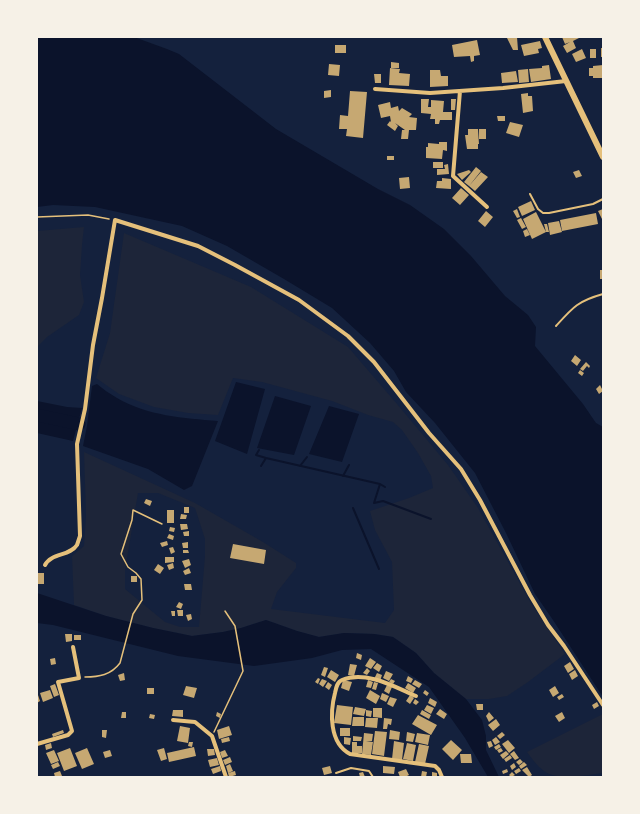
<!DOCTYPE html>
<html>
<head>
<meta charset="utf-8">
<style>
	body { margin:0 }
	#map { position:relative; width:640px; height:814px; overflow:hidden; background:#14213d; font-family:"Open Sans",sans-serif }
	canvas { display:block }
	.frame { position:absolute; inset:0; border:38px solid #f6f1e7; pointer-events:none }
</style>
</head>
<body>
<div id="map">
<canvas width="640" height="814"></canvas>
<div class="frame"></div>
</div>
<script>
const c = document.querySelector('canvas').getContext('2d');
c.lineJoin = 'round';
function fill(path, color) { c.fillStyle = color; c.fill(path, 'evenodd'); }
function stroke(path, color, width, dash) { c.strokeStyle = color; c.lineWidth = width; c.lineCap = dash ? 'butt' : 'round'; c.setLineDash(dash || []); c.stroke(path); }
fill(new Path2D(`
	M84,227l-2,18 -2,30 4,27 -5,13 -32,22 -10,10v-116z
	M124,233l127,54 97,60 49,57 51,61 30,43 54,97 33,49 -37,28 -21,14 -18,3h-23l-32,-26 -18,-20 -23,-16 -19,-3 -30,-1 -25,4 -22,-6 -31,-11 -25,8 -18,4 -31,4 -39,-8 -47,-12 -32,-11 -2,-49 12,-10 2,-30 -2,-64 111,51 68,39 33,21v5l-19,24 -6,17 114,14 9,-13 -2,-48 -17,-32 -5,-19 39,-13 24,-10 -2,-12 -13,-23 -16,-23 -9,-8 -25,-7 -36,-14 -70,-19 -29,-4 -15,37 -30,-2 -34,-6 -35,-13 -23,-16 14,-45zM138,493h20l37,15 10,31v17l-6,71h-19l-15,-5 -40,-33v-19z
	M603,714v59c-16,2 -46,8 -59,-2 -7,-5 -12,-12 -17,-19z`), '#1d2539');
fill(new Path2D(`
	M37,37h97l33,12 12,5 97,75 102,60 32,16 34,24 27,27 34,40 23,19 8,12 -1,19 48,58 13,19 7,4v270l-50,-77 -18,-26 -29,-61 -31,-60 -40,-50 -29,-31 -12,-21 -24,-28 -38,-35 -48,-29 -57,-33 -45,-20 -87,-19 -42,-2 -16,2z
	M236,382l29,7 -18,65 -32,-13z
	M97,384c6,5 13,10 20,14 31,18 66,20 101,23l-26,65 -8,4 -36,-21 -65,-23 4,-20 5,-40z
	M275,396l36,10 -17,49 -37,-7z
	M37,401l30,6 15,1 -9,33 -36,-8z
	M329,406l30,8 -17,48 -33,-8z
	M37,593l69,23 47,12 39,8 31,-4 18,-4 25,-8 31,11 22,6 25,-4 30,1 19,3 23,16 18,20 32,26 16,21 4,16v14l13,27h-11l-23,-39 -36,-51 -58,-38 -29,1 -30,8 -58,8 -76,-10 -125,-31 -16,-2z`), '#0b132b');
stroke(new Path2D(`
	M259,450l-3,5 10,3
	M261,466l5,-8 114,26 -6,19 9,-2 48,18
	M300,466l7,-9
	M343,476l6,-11
	M380,484l5,3
	M353,508l26,61`), '#0b132b', 2);
stroke(new Path2D(`
	M37,415l42,9`), '#0b132b', 13);
fill(new Path2D(`
	M517,37l1,13h-5l-6,-12z
	M562,37h19l-8,4 3,7 -9,5 -4,-7 7,-4 -5,2z
	M477,40l3,15 -6,1v5l-3,1 -1,-6 -16,1 -2,-12z
	M540,41l2,7 -4,1 1,4 -15,3 -3,-11z
	M335,45h11v8h-11z
	M601,48h2v9h-2z
	M582,49l4,9 -10,4 -4,-8z
	M590,49h6v9h-6z
	M391,62l8,1v5h-8z
	M329,64l11,1 -1,11 -11,-1z
	M549,65l2,14 -20,3 -2,-13 13,-1v-2z
	M603,65v13h-10v-2h-4v-8h4v-2z
	M390,68l10,1 -1,4 11,1 -1,12 -20,-1z
	M528,69l1,13 -10,1 -1,-13z
	M430,70h10l1,6h7v10l-18,1z
	M516,71l2,11 -16,1 -1,-10z
	M374,74h7v9h-6z
	M331,90v7l-7,1v-7z
	M350,91l17,1 -4,46 -17,-2 1,-7h-8l1,-14 8,1z
	M528,93v3h4l1,15 -10,2 -2,-19z
	M421,99h8l-1,8h3v-7l13,1 -1,11h9v8h-12l-1,4h-4v-5h-5l1,-5 -10,-1z
	M451,99h5l-1,11h-4z
	M390,102l1,6 7,-2 1,5 3,-3 10,6 -3,3 8,1 -1,12h-7l-1,9h-7l1,-9h3l-10,-7 3,3 -3,5 -8,-6 3,-4 1,1 -1,-6 -9,2 -3,-13z
	M497,116h8v5h-7z
	M510,122l13,3 -4,12 -13,-4z
	M468,129h10l1,15h-1v5h-11l-2,-14h3z
	M479,129h7v10h-7z
	M439,142h8v9l-4,-1 -1,9 -16,-1v-11h2v-4l11,1z
	M387,156h7v4h-7z
	M433,162h10v6h-10z
	M448,164l1,10 -12,1v-6h8l-1,-4z
	M476,167l5,4 -12,15 -5,-4z
	M469,170l2,2 -9,8 -5,-6z
	M579,170l3,6 -6,2 -3,-6z
	M481,172l7,5 -13,14 -6,-5z
	M409,177l1,11 -10,1 -1,-11z
	M442,178l9,1v10l-15,-1 1,-7h5z
	M461,188l8,7 -9,10 -8,-7z
	M531,201l4,9 -13,6 -4,-9z
	M517,209l3,8 -3,1 -4,-7z
	M603,209v12l-5,-10z
	M486,211l7,6 -8,10 -7,-6z
	M536,212l10,20 -14,7 -9,-20z
	M596,213l2,11 -36,7 -2,-11z
	M521,218l5,9 -4,2 -5,-9z
	M559,221l3,11 -12,3 -2,-12z
	M544,224h3l2,8h-3z
	M527,229l3,6 -5,2 -2,-6z
	M600,270h3v9h-3z
	M575,355l6,5 -4,6 -6,-5z
	M586,362l4,4 -1,2 -2,-2 -4,5 -3,-2z
	M580,370l4,3 -2,3 -4,-3z
	M600,385l3,6 -4,3 -3,-5z
	M146,499l6,2 -2,5 -6,-3z
	M184,507h5v6h-5z
	M167,510h7v13h-7z
	M181,514l6,1 -1,4h-6z
	M180,524h7l1,5 -7,1z
	M170,527l5,1 -1,4 -5,-1z
	M189,531v5h-5l-1,-4z
	M169,534l5,2 -1,4 -6,-2z
	M167,541l1,4 -6,2 -2,-4z
	M188,542v6h-5l-1,-5z
	M233,544l33,6 -2,14 -34,-6z
	M173,547l2,5 -4,2 -2,-6z
	M183,550h5l1,3h-6z
	M165,557h9v5l-9,1z
	M189,559l2,6 -6,3 -3,-7z
	M173,563l1,5 -5,2 -2,-5z
	M158,564l6,4 -4,6 -6,-4z
	M189,568l2,5 -6,2 -2,-4z
	M37,573h7v11h-7z
	M131,576h6v6h-6z
	M184,584h7l1,6h-7z
	M179,602l4,2 -2,5 -5,-2z
	M177,610h6v6h-5z
	M171,611h4v5h-3z
	M191,614l1,5 -4,2 -2,-6z
	M65,634h7v7l-6,1z
	M74,635h7v5h-7z
	M357,653l5,2 -1,5 -5,-2z
	M55,658l1,6 -5,1 -1,-6z
	M370,658l6,4 -5,7 -6,-3z
	M570,662l4,7 -6,4 -4,-7z
	M377,663l5,3 -3,6 -6,-4z
	M350,664l7,1 -3,11 -6,-1z
	M324,667l4,1 -3,9 -4,-2z
	M367,668l3,3 -3,4 -4,-2z
	M331,670l8,5 -4,7 -8,-5z
	M575,670l3,6 -6,4 -3,-6z
	M386,671l7,3 -4,7 -6,-3z
	M124,673l1,7 -5,1 -2,-6z
	M377,673l5,2 -2,6 -6,-2z
	M408,676l5,3 -2,4 -5,-2z
	M318,678l2,1 -2,5 -3,-2z
	M322,679l5,2 -4,6 -4,-3z
	M391,679l4,2 -2,3 -4,-2z
	M343,680l9,2 -3,9 -8,-3z
	M368,680l5,2 -2,6 -5,-1z
	M415,680l7,4 -3,4 -7,-4z
	M328,682l4,3 -3,5 -4,-3z
	M374,682l4,1 -2,7 -4,-1z
	M408,683l8,5 -3,5 -8,-5z
	M55,684l4,11 -5,2 -4,-11z
	M387,685l5,2 -3,7 -5,-3z
	M186,686l11,2 -3,10 -11,-3z
	M555,686l4,7 -6,4 -4,-7z
	M147,688h7v6h-7z
	M50,690l3,8 -10,4 -3,-9z
	M370,690l10,6 -4,8 -10,-6z
	M425,690l4,3 -2,3 -4,-3z
	M37,692l3,9 -3,2z
	M382,693l7,3 -3,6 -6,-3z
	M562,694l2,3 -5,3 -2,-3z
	M410,695l4,3 -4,6 -4,-3z
	M390,697l7,2 -4,8 -6,-3z
	M430,698l7,4 -2,5 -7,-4z
	M415,699l4,3 -3,3 -3,-2z
	M597,702l2,4 -5,3 -2,-4z
	M476,704h7v6h-6z
	M337,705l16,2 -2,18 -17,-2z
	M427,705l7,3 -3,6 -7,-4z
	M355,707l11,2 -2,7 -11,-2z
	M373,708h9v10l-9,-1z
	M440,709l7,5 -3,5 -8,-5z
	M173,710h10v7l-11,-1z
	M366,710l6,1 -1,6 -5,-1z
	M422,710l9,5 -2,4 -9,-5z
	M122,712h4v6h-5z
	M217,712l4,2 -1,4 -4,-2z
	M489,712l5,6 -5,4 -3,-6z
	M562,712l3,6 -6,4 -4,-6z
	M150,714l5,1 -1,4 -5,-1z
	M418,715l19,10 -6,10 -19,-11z
	M353,717h11v9h-12z
	M366,718h12l-1,10 -12,-1z
	M384,718l8,1 -1,6 -3,-1 -1,5h-4z
	M496,719l4,6 -7,6 -5,-6z
	M180,726l10,2 -2,15 -11,-2z
	M229,726l3,9 -13,4 -2,-9z
	M340,728h10v8h-10z
	M63,730l1,3 -11,4 -1,-3z
	M102,730h5l-1,8 -4,-1z
	M390,730l10,2 -1,8 -10,-1z
	M375,731l12,1 -3,24 -12,-2z
	M407,732l8,2 -2,8 -7,-1z
	M502,732l3,3 -5,4 -3,-3z
	M364,733l9,1 -1,7h-6l7,1 -2,13 -9,-1z
	M417,733l13,2 -2,10 -13,-3z
	M353,736l9,1 -1,4h-8z
	M229,737l1,4 -8,2 -1,-4z
	M344,737l7,1 -1,7 -6,-1z
	M496,737l4,5 -5,3 -3,-5z
	M451,740l11,10 -9,10 -11,-11z
	M508,740l7,8 -6,5 -7,-9z
	M394,741l10,2 -2,17 -10,-1z
	M491,741l2,5 -4,2 -2,-6z
	M189,742h4l-1,5 -4,-1z
	M352,742h5v4h5v7h-10z
	M51,743l1,5 -6,2 -1,-5z
	M407,743l9,2 -3,16 -10,-2z
	M419,744l10,2 -4,18 -10,-2z
	M499,744l2,3 -5,3 -2,-3z
	M194,747l2,9 -27,6 -2,-9z
	M70,748l7,18 -13,5 -7,-18z
	M87,748l7,16 -12,5 -7,-16z
	M164,748l3,11 -6,2 -4,-11z
	M501,748l2,3 -4,2 -2,-3z
	M207,749h7l1,6 -7,1z
	M54,750l5,11 -8,3 -5,-11z
	M110,750l2,6 -7,2 -2,-6z
	M225,750l3,6 -6,2 -2,-6z
	M506,751l3,3 -6,5 -3,-4z
	M514,751l5,7 -4,2 -5,-6z
	M460,754h11l1,9h-11z
	M510,755l2,3 -6,4 -2,-3z
	M230,757l2,5 -7,3 -2,-5z
	M217,758l2,7 -9,2 -2,-7z
	M520,759l3,3 -4,3 -3,-3z
	M58,762l2,4 -7,3 -2,-4z
	M524,762l3,3 -6,4 -2,-3z
	M514,763l2,4 -4,3 -2,-4z
	M230,764l3,7 -5,2 -2,-7z
	M220,766l1,5 -8,3 -2,-5z
	M330,766l2,7 -8,2 -2,-7z
	M383,766l12,1 -1,7 -11,-1z
	M527,767l5,8 -3,2 -7,-7z
	M519,768l2,3 -5,3 -2,-3z
	M406,769l3,6 -2,1 1,1h-8l-2,-5z
	M507,769l1,3 -5,2 -1,-3z
	M60,771l2,5 -7,1 -1,-4z
	M235,771l1,4 -7,2 -1,-4z
	M422,771l5,1 -1,5h-5z
	M363,772l2,5h-5l-1,-4z
	M432,772l5,1v4h-5z
	M512,772l3,3 -4,2 -2,-2z`), '#c6a872');
stroke(new Path2D(`
	M37,217l51,-2 21,4
	M85,677c14,0 26,-2 35,-14l13,-49 9,-14 -1,-21 -5,-6 -8,-6 -7,-13 11,-34 1,-10 29,14
	M214,732l29,-61 -8,-45 -10,-15`), '#e5c07b', 1.5);
stroke(new Path2D(`
	M530,194l8,15 5,4h6l44,-9 10,-5
	M556,326c17,-19 22,-25 47,-32
	M336,773l15,-5 18,3 4,6`), '#e5c07b', 2);
stroke(new Path2D(`
	M375,89l55,4 73,-5 63,-7
	M460,91l-7,85 34,31
	M45,565c6,-12 25,-9 32,-20 1,-3 2,-6 3,-9l-3,-92 8,-35 8,-64 9,-47 13,-78 83,26 37,19 64,35 49,36 26,26 55,71 32,36 19,31 50,95 18,30 16,21 39,59
	M416,696c-21,-9 -50,-26 -74,-16 -5,2 -6,8 -7,13 -5,19 -6,50 15,61l85,12 4,4 3,7
	M173,720l22,2 17,14 14,41
	M37,744l31,-9 4,-4 -14,-49 21,-4 -6,-31`), '#e5c07b', 4);
stroke(new Path2D(`
	M545,37l58,120`), '#e5c07b', 6);
</script>
</body>
</html>
